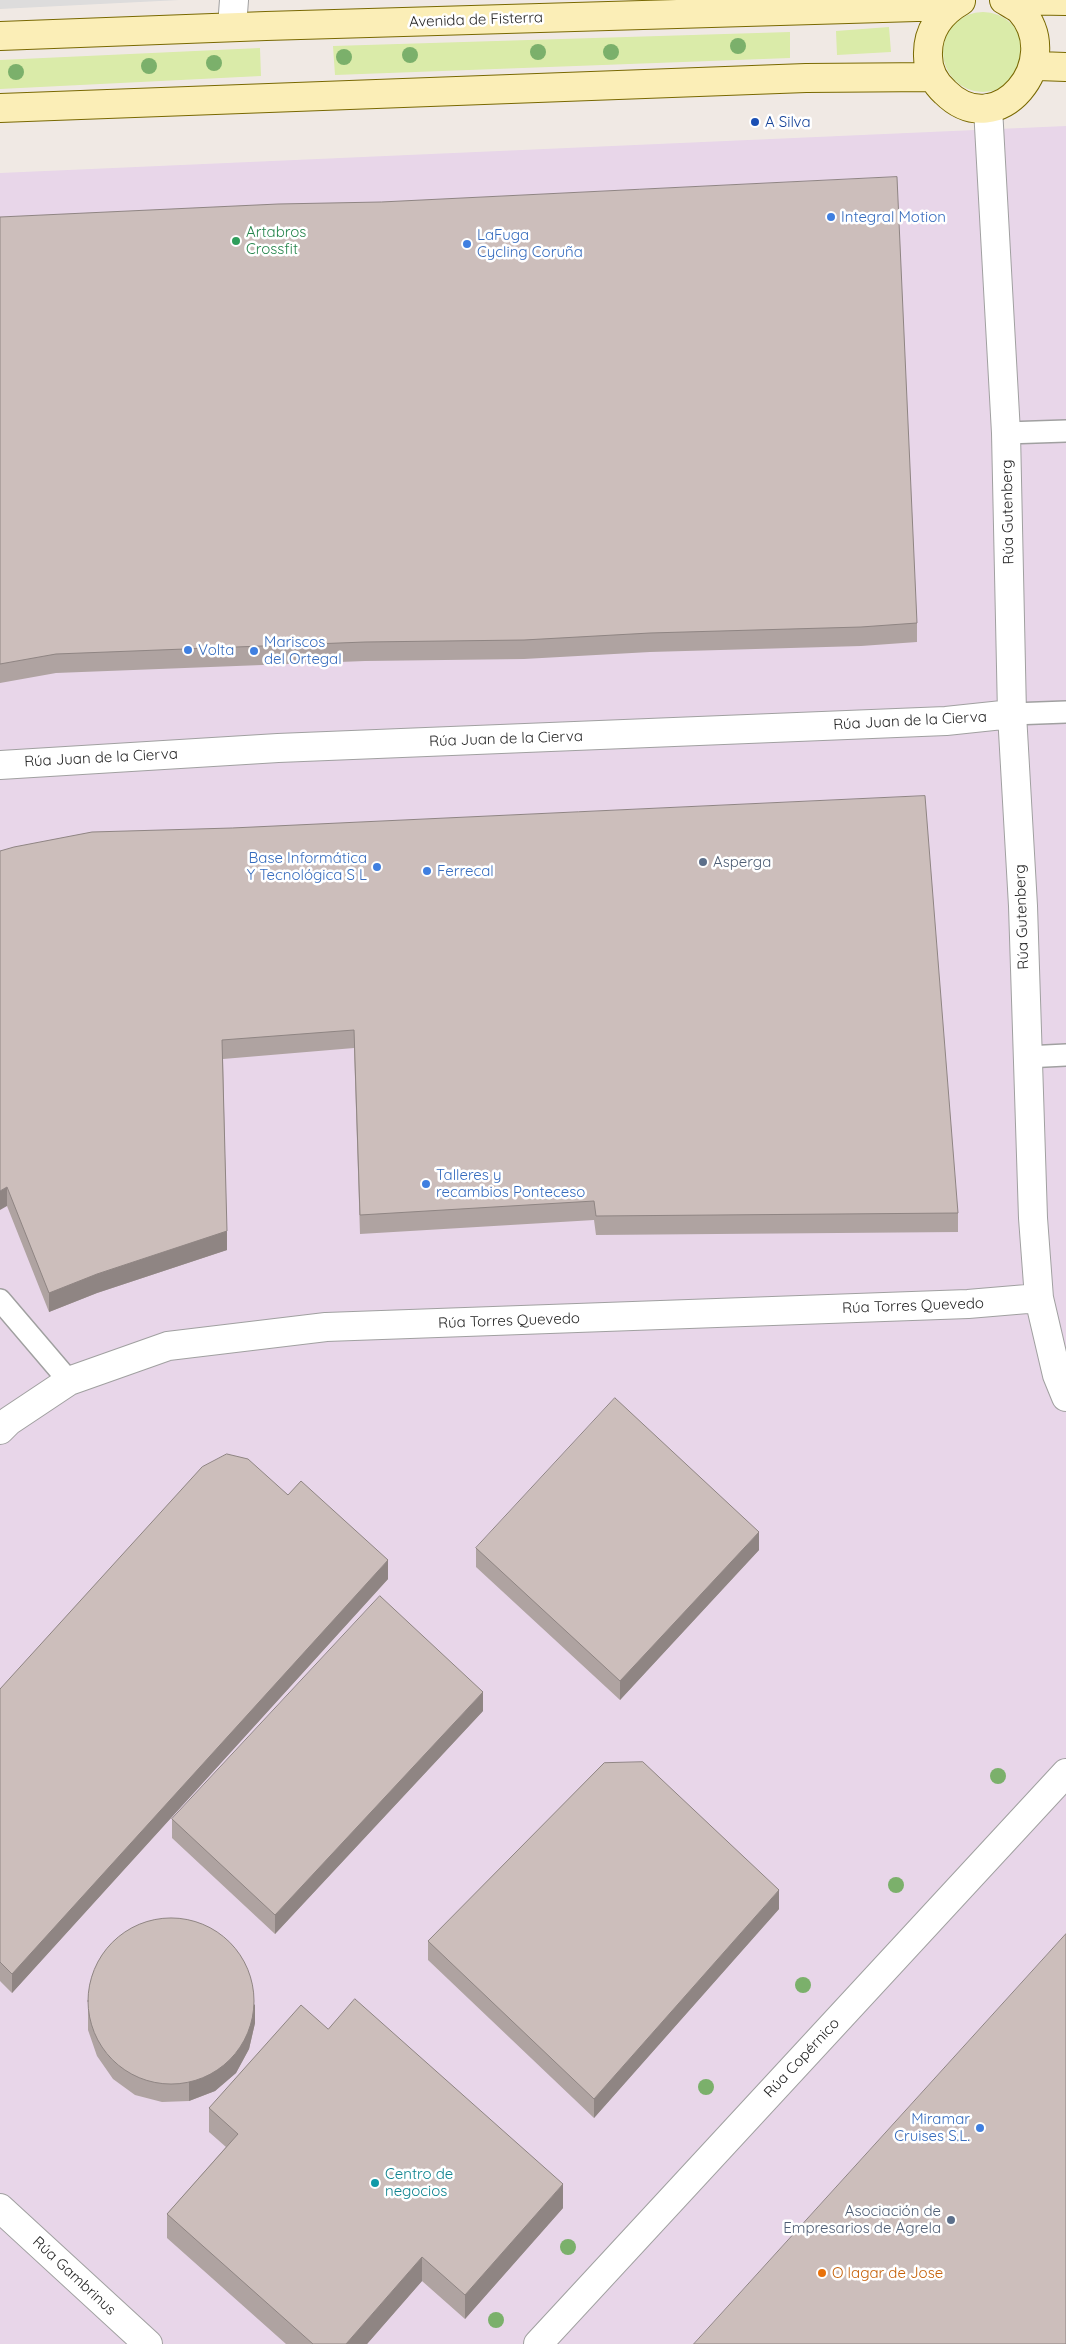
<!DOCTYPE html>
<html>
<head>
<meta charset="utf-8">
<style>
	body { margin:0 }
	canvas { display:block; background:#f0e9e4 }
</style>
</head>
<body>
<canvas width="1066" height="2344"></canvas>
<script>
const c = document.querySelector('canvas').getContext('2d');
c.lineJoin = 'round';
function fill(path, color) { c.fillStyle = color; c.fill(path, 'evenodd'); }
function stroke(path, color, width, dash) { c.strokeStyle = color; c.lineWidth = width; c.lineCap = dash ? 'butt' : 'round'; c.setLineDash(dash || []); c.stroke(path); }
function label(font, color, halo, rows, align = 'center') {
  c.font = font + ' Quicksand,sans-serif'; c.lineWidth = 5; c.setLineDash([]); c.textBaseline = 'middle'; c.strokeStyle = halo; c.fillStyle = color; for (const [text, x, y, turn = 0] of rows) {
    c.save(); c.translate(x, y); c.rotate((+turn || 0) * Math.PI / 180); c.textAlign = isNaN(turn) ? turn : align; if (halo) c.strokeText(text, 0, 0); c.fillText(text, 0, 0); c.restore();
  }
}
fill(new Path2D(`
	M0,0h180l-180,9z`), '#dddcdc');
fill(new Path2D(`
	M1066,126v2218h-1066v-2171z`), '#e8d6e9');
fill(new Path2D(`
	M943 52a40 40 0 1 1 80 0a40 40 0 1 1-80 0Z
	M889,27l2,25 -54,3 -1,-24z
	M790,32v26l-455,17 -2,-29z
	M260,48l1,28 -261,13v-29z`), '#daeba9');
const service = new Path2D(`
	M1006,433l60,-2
	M1012,714l54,-2
	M1026,1057l40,-2
	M0,1300l69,81`);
const minor = new Path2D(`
	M232,27l2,-27
	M988,108l18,325 6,281 11,192 10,312 6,80 18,77 9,22
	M0,765l278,-17 668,-27 66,-7
	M0,1430l9,-9 60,-40 99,-35 158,-19 642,-23 71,-6
	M0,2208l148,136
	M538,2344l528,-571`);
const secondary = new Path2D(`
	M1006,0l60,1
	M961,1c-21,12 -34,30 -33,55 0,14 7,27 17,36 53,53 121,-32 75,-82 -5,-4 -11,-7 -16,-10
	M0,36l266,-10 685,-20
	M1038,66l28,1
	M0,108l806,-30 127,-1`);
stroke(service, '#a0a0a0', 24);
stroke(minor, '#a0a0a0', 30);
stroke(secondary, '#796902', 30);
stroke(service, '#fff', 21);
stroke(minor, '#fff', 28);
stroke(secondary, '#fbeeb7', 28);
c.fillStyle = '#7bb06b';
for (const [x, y] of [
	[738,46],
	[538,52],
	[611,52],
	[410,55],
	[344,57],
	[214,63],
	[149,66],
	[16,72],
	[998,1776],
	[896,1885],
	[803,1985],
	[706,2087],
	[568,2247],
	[496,2320]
]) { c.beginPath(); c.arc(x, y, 8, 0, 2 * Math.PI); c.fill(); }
fill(new Path2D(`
	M0,217l917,406v19l-56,4 -211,6 -126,7 -159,2 -309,12 -56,10z
	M0,851l958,362v19l-362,3 -2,-15 -234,14 -6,-186 -131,11 4,191 -130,43 -48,19 -42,-106z
	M288,1495l100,84 -376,414 -12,-12v-292z
	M476,1548l283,2 -139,150 -144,-133z
	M483,1711l-208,223 -103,-96v-19z
	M779,1909l-185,209 -166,-158v-19z
	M88,2011l167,12 -6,26 -13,24 -21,18 -26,10 -27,1 -27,-7 -22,-16 -16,-23 -9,-26z
	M328,2029l235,179 -98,111 -43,-38 -55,63h-81l-119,-106v-24l59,-67 -17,-15v-24z`), '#afa3a1');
fill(new Path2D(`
	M7,1187v19l-7,4v-19z
	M227,1231v19l-130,43 -48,19v-19l48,-19z
	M759,1532v18l-139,150v-19z
	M388,1560v19l-376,414v-19z
	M483,1692v19l-208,223v-19z
	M779,1890v19l-185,209v-19z
	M255,2004v19l-6,26 -13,24 -21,18 -26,10v-19z
	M563,2184v24l-98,111v-24z
	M422,2257v24l-55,63h-21z`), '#8f8583');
const building = new Path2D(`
	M897,177l20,446 -56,4 -211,6 -126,7 -159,2 -309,12 -56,10v-447l278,-13 103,-2z
	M925,796l33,417 -362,3 -2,-15 -234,14 -6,-185 -132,10 5,191 -130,43 -48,19 -42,-106 -7,4v-340l14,-4 78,-15 140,-4z
	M615,1398l144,134 -139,149 -144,-133z
	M227,1454l21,5 40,36 13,-14 87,79 -376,414 -12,-12v-273l202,-222z
	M380,1596l103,96 -208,223 -103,-96z
	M643,1762l136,128 -185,209 -166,-158 176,-178z
	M88 2001a83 83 0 1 1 166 0a83 83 0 1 1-166 0Z
	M1066,1934v410h-372z
	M355,1999l208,185 -98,111 -43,-38 -76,87h-33l-146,-130 71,-80 -29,-26 92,-103 27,24z`);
fill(building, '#ccbebb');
stroke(building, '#8f8583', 1);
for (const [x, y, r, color] of [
	[755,122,5,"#1a4fb4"],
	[831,217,5,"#3f7fe0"],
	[236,241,5,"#2e9e5b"],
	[467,244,5,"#3f7fe0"],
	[188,650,5,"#3f7fe0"],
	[254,651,5,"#3f7fe0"],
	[703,862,5,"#5c6f8a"],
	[377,867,5,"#3f7fe0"],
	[427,871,5,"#3f7fe0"],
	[426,1184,5,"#3f7fe0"],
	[980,2128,5,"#3f7fe0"],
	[375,2183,5,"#0f9aa8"],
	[951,2220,5,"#5c6f8a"],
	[822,2273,5,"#e8710a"]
]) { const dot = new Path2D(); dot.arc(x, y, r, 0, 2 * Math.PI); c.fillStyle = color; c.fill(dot); stroke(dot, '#fff', 2); }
label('15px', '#1f1f1f', '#fff', [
	["Avenida de Fisterra",476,20,-2],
	["Rúa Gutenberg",1008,512,-91],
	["Rúa Juan de la Cierva",910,721,-3],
	["Rúa Juan de la Cierva",506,739,-2],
	["Rúa Juan de la Cierva",101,758,-3],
	["Rúa Gutenberg",1022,917,-92],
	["Rúa Torres Quevedo",913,1306,-2],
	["Rúa Torres Quevedo",509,1321,-2],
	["Rúa Copérnico",802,2058,-47],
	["Rúa Gambrinus",74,2276,43]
]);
label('15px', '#164399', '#fff', [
	["A Silva",765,122]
], 'left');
label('15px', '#366cbe', '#fff', [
	["Integral Motion",841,217],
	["LaFuga",477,235],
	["Cycling Coruña",477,252],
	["Mariscos",264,642],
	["del Ortegal",264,659],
	["Volta",198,650],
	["Base Informática",367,858,"right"],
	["Y Tecnológica S L",367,875,"right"],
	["Ferrecal",437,871],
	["Talleres y",436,1175],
	["recambios Ponteceso",436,1192],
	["Miramar",970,2119,"right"],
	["Cruises S.L.",970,2136,"right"]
], 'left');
label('15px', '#27864d', '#fff', [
	["Artabros",246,232],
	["Crossfit",246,249]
], 'left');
label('15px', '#4e5e75', '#fff', [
	["Asperga",713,862],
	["Asociación de",941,2211,"right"],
	["Empresarios de Agrela",941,2228,"right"]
], 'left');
label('15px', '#0d838f', '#fff', [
	["Centro de",385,2174],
	["negocios",385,2191]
], 'left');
label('15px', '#c56008', '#fff', [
	["O lagar de Jose",832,2273]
], 'left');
</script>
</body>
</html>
